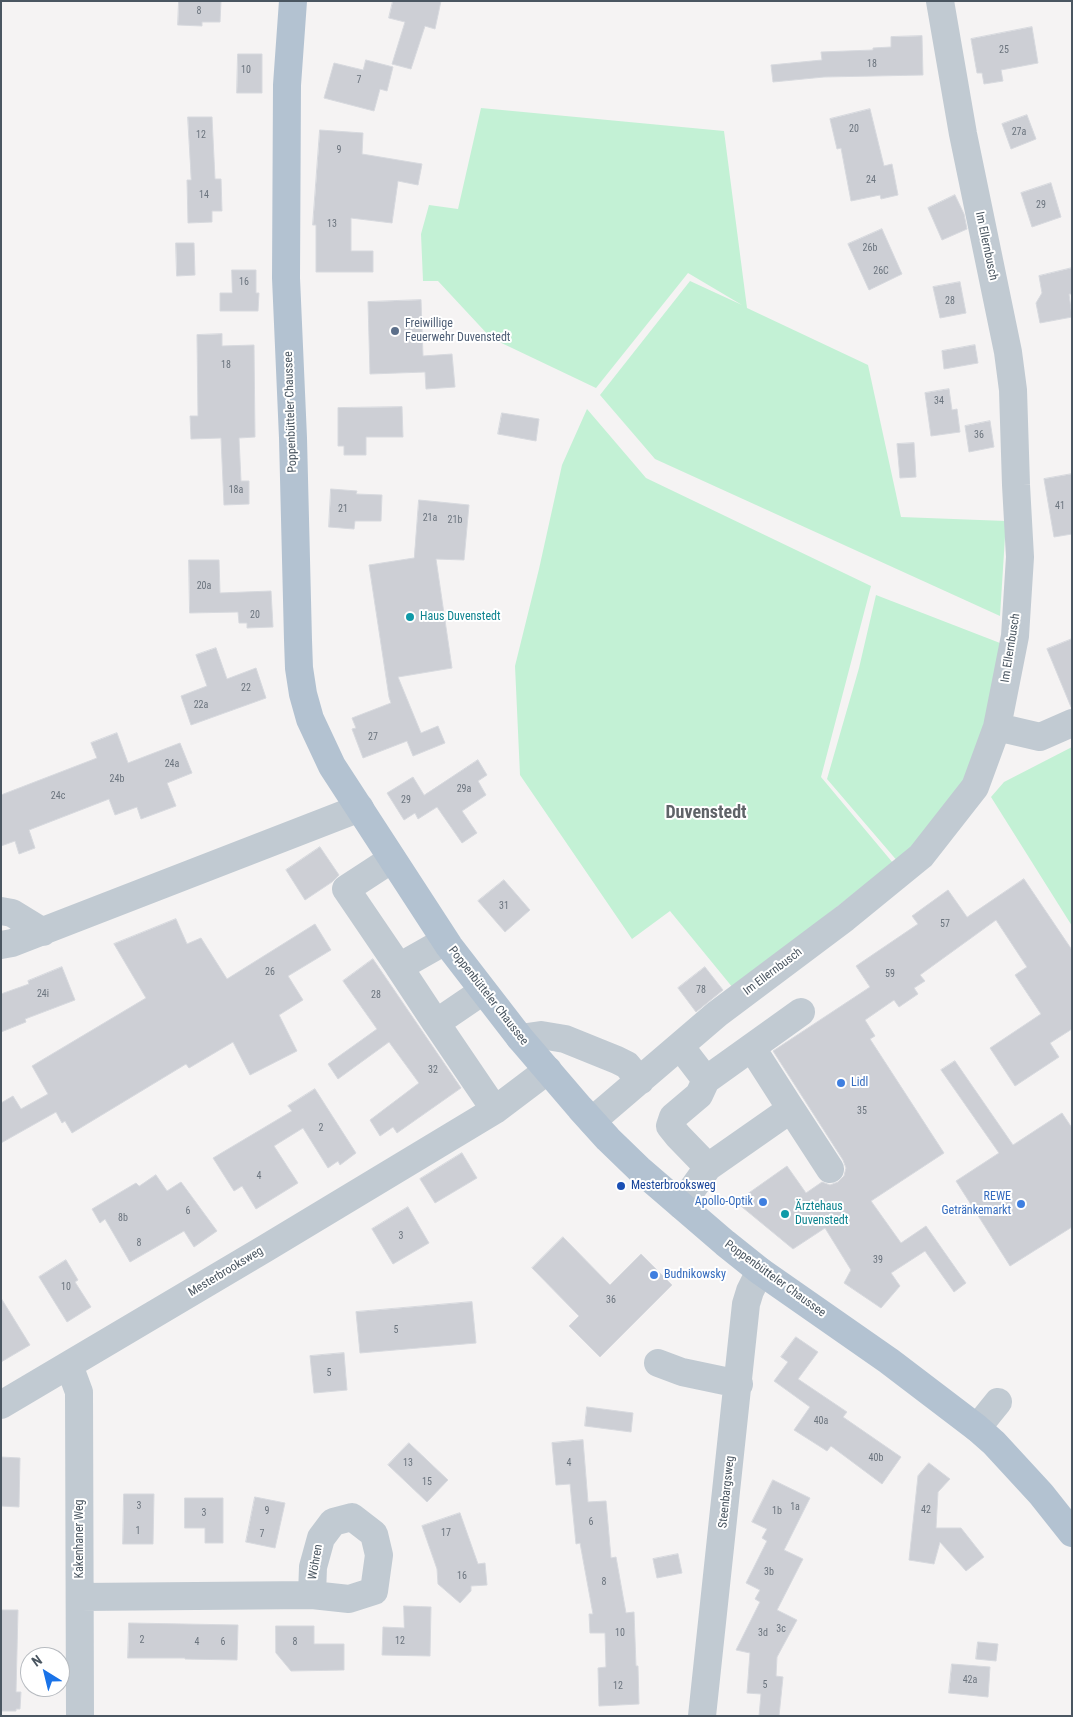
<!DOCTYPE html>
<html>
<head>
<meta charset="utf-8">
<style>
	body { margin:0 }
	#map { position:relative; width:1073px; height:1717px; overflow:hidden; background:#f5f3f3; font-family:"Roboto Condensed",sans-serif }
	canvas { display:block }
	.frame { position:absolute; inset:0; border:2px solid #4a5661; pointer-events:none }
	.north { position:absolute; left:20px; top:1647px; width:50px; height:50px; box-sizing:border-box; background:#fff; border:1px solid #b7bbc0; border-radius:50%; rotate:324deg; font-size:14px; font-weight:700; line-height:20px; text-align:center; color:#4a5661 }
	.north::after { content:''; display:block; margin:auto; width:18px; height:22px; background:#1a73e8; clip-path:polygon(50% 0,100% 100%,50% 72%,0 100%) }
</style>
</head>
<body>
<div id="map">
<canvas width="1073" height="1717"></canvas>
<div class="frame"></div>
<div class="north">N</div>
</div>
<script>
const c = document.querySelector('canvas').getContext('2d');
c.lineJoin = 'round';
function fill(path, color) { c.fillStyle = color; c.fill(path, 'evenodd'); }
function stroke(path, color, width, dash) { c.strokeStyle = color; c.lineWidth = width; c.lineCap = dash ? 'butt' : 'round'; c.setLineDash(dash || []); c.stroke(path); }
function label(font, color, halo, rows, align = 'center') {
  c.font = font + ' "Roboto Condensed",sans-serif'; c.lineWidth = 4; c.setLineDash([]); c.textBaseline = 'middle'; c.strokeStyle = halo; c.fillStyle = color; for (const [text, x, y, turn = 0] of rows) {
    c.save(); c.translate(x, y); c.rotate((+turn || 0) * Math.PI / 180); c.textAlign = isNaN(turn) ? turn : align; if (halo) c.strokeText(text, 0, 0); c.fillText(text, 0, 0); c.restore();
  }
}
fill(new Path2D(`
	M481,108l243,23 23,177 121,57 33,152 105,4 -6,95 -345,-157 -55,-64 90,-114 52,24 -54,-32 -92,115 -105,-50 -53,-57h-15l-2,-47 8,-29 29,4z
	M587,409l59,69 225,108 -50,191 72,86 -160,125 -63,-77 -38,28 -112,-164 -5,-109 24,-97 23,-104z
	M876,595l124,48 -25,130 -76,90 -72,-84 32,-111z
	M1072,747v179l-81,-129 13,-15z`), '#c3f1d5');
const building = new Path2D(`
	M179,1h42l-1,21h-18v4l-24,-1z
	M393,1h48l-6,28 -10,-3 -14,43 -19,-5 13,-42 -16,-4z
	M1032,27l6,36 -37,7 2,11 -19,3 -2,-11h-5l-6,-34z
	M922,36l1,39 -99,2 -51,5 -2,-17 51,-5 -1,-8 52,-2v-2l18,-1v-10z
	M238,54h24v39h-25z
	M366,60l27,7 -6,24 -7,-2 -6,22 -50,-13 10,-35 29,7z
	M870,109l14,57 8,-2 6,31 -17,4 -1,-4 -29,6 -10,-53 -4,1 -7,-30z
	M1027,115l9,24 -25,10 -9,-25z
	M188,117h24l3,62h6l1,32h-10v11l-24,1 -1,-43h4z
	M320,130l43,3 -1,21 60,10 -4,21 -20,-4 -6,42 -41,-5v33h22v21h-57v-47h-3z
	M1051,183l10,34 -29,10 -11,-34z
	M955,195l9,19 3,15 -25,11 -14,-32z
	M882,229l20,45 -33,16 -21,-46z
	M176,243h18l1,32 -18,1z
	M1072,268v26h-3l3,23 -32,6 -4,-20 6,-10 -3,-17z
	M232,270h24v23h3l-1,18h-38v-18h12z
	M960,282l6,31 -26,5 -7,-31z
	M421,300l2,56 29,-2 3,33 -29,2 -1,-17 -55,2 -2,-72z
	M222,334v12l32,-1 1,92 -16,1 2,43h8v23l-25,1 -3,-67 -30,1 -1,-23h8l-1,-81z
	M975,345l3,18 -34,6 -2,-18z
	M949,389l3,21 5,-1 3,23 -29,4 -6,-43z
	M402,407l1,30h-37v18h-22v-9h-6v-38z
	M502,413l37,6 -3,22 -38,-7z
	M990,421l4,26 -25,5 -4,-26z
	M914,443l2,34 -16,1 -3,-34z
	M1072,474v60l-18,3 -10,-58z
	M331,489l26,2 -1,3 26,1 -1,26h-26l-1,8 -25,-2z
	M419,500l50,5 -5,55 -28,-1 16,109 -54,9 23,56 17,-7 7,17 -32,13 -6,-15 -44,17 -11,-29 4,-1 -4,-10 39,-15 -2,-6 -20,-132 45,-7z
	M189,560h30l1,33 51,-2 2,36 -26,1v-5h-8l-1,-11 -48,1z
	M1072,639v68h-1l-24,-58z
	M216,648l11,31 29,-11 10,30 -75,27 -10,-29 26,-10 -11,-31z
	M117,733l11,30 52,-20 12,30 -25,10 9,23 -35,13 -4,-12 -22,8 -6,-16 -80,31 6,18 -16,6 -4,-13 -14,5v-51l96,-37 -6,-15z
	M478,760l9,15 -9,6 8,14 -24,16 15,22 -15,10 -25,-36 -19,12 -3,-6 -11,7 -17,-27 26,-16 11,18z
	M320,847l19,28 -7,7 -27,18 -19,-30z
	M1024,879l48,71v79l-22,14 9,14 -44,29 -25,-38 51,-34 -26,-39 12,-8 -31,-47 -76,55 5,6 -11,7 4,6 -19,13 -5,-7 -29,20 10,16 -5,3 74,114 -73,48 30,42 25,-17 40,57 -12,9 -29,-41 -34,22 9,13 -19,22 -37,-25 7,-13 -26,-42 -32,21 -57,-47 51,-36 19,27 16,-11 8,3 8,-3 6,-6 2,-8 -3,-8 -70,-109 97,-64 -14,-21 62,-42 -6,-8 36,-26 19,27z
	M504,880l26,30 -25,22 -27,-31z
	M176,919l11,25 14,-6 26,41 88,-55 16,26 -43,26 15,24 -24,15 18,36 -47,24 -17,-33 -44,26 -3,-4 -114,69 -7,-12 -3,2 -6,-11 -55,31v-40l12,-7 8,13 27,-15 -16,-28 114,-68 -32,-54z
	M373,959l88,129 -64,45 -4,-6 -13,9 -10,-16 49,-37 -30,-41 -51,37 -10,-15 49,-35 -34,-48z
	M62,967l13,33 -50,19 1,3 -25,10v-38l28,-10 -1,-3z
	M705,967l18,23 -27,22 -18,-24z
	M955,1061l58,84 49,-32 10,15v99l-62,39 -54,-85 43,-28 -58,-83z
	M315,1089l41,64 -16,12 -2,-4 -10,7 -25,-40 -29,18 24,37 -42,26 -14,-23 -8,5 -21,-33 79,-47 -4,-5z
	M462,1153l15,25 -42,25 -15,-24z
	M156,1175l11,16 14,-9 36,49 -23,16 -10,-16 -54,31 -25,-43 -5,4 -8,-14 44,-26 3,3z
	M408,1207l21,36 -36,21 -21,-35z
	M563,1237l47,48 31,-31 31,31 -72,72 -31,-31 10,-10 -47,-48z
	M66,1260l12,20 -3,2 16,25 -24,15 -28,-45z
	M1,1298l29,47 -29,17z
	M472,1302l4,41 -116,10 -4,-41z
	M796,1337l22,15 -20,27 49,33 -4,5 58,40 -19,27 -51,-38 -4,5 -33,-21 16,-23 -36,-26 14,-19 -7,-5z
	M344,1353l3,37 -33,3 -4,-37z
	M587,1407l46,6 -2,19 -46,-6z
	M583,1440l5,62 18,-1 5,57 5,-1 10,56 8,-1 2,54h2l1,38 -40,2 -1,-38 8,-1 -1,-34h-15l-1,-19h4l-13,-71 -4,1 -6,-60 -14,1 -4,-42z
	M409,1443l39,37 -21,22 -39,-37z
	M1,1457l19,1 -1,49 -18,-1z
	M929,1463l21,16 -12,13 -2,36h25l23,29 -18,14 -26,-29 -6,22 -25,-4 9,-84z
	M773,1480l37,18 -26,52 19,9 -26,51 20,10 -20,37 -1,19 7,1 -4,39h-20l2,-22 -14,-1 3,-40 -14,-3 24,-48 -5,-3 5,-9 -14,-7 21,-42 -5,-3 5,-9 -15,-7z
	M124,1494h30l-1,50h-30z
	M255,1497l30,6 -10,45 -29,-6z
	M185,1498h38v45h-18v-15h-20z
	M460,1513l18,51 7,-1 2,22 -16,1v5l-11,12 -22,-19 -1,-15 -15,-43z
	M678,1554l4,19 -25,5 -4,-19z
	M404,1606l27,1 -1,49 -48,-1 1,-28 21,1z
	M1,1610h17l-2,82h5l-1,17h-4v2h-15z
	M129,1623l109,2 -1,35 -52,-1v-1h-57z
	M276,1626h38v18h30v26l-53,1 -15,-18z
	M978,1642l20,2 -2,17 -20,-2z
	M952,1664l38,3 -2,30 -39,-4z`);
fill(building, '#cdcfd5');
stroke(building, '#d7d9de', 1);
stroke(new Path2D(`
	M997,727l43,10 32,-14
	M392,859l-46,30 53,78
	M1,911l11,2 31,19
	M445,941l-46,26 37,56 47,-32
	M1,945l11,-2 348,-135
	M436,1023l59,87
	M520,1038l21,-3 24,4 52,21 10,5 13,16
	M680,1046l26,34 95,-68
	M752,1048l39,61
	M706,1080l-7,15 -26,22 -3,9 8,10 30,31
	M592,1121l125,-107 128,-96 76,-62 54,-69 22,-60 18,-91 5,-79 -4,-72 -3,-95 -5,-38 -45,-218 -23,-133
	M681,1205l27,-38 83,-58 39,60
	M658,1363l24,9 57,12
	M69,1365l10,27 1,324
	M1,1405l265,-157 229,-138 53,-40
	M977,1428l21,-26
	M80,1597l232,-2 37,4 25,-8 5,-36 -5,-21 -22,-17 -19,5 -12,16 -8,29 -1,28
	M702,1716l44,-412 4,-13 10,-20`), '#c1cad2', 28);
stroke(new Path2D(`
	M293,1l-6,84 -1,193 7,160 5,202 1,28 4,26 7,25 22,47 117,180 71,92 60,70 28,31 31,30 86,74 35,28 129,90 88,67 17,15 47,51 31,39`), '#b3c2d1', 28);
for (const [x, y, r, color] of [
	[395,331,5,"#5c6f8a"],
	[410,617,5,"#0f9aa8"],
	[841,1083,5,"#3f7fe0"],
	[621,1186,5,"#1a4fb4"],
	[763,1202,5,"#3f7fe0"],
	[1021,1204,5,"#3f7fe0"],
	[785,1214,5,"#0f9aa8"],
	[654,1275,5,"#3f7fe0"]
]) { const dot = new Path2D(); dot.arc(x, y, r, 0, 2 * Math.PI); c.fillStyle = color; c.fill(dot); stroke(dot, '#fff', 2); }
label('10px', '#6b747e', null, [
	["8",199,11],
	["25",1004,50],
	["18",872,64],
	["10",246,70],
	["7",359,80],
	["20",854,129],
	["27a",1019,132],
	["12",201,135],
	["9",339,150],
	["24",871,180],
	["14",204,195],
	["29",1041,205],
	["13",332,224],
	["26b",870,248],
	["26C",881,271],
	["16",244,282],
	["28",950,301],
	["18",226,365],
	["34",939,401],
	["36",979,435],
	["18a",236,490],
	["41",1060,506],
	["21",343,509],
	["21a",430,518],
	["21b",455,520],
	["20a",204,586],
	["20",255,615],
	["22",246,688],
	["22a",201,705],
	["27",373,737],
	["24a",172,764],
	["24b",117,779],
	["29a",464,789],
	["24c",58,796],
	["29",406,800],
	["31",504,906],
	["57",945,924],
	["26",270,972],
	["59",890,974],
	["78",701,990],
	["24i",43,994],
	["28",376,995],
	["32",433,1070],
	["35",862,1111],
	["2",321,1128],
	["4",259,1176],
	["6",188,1211],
	["8b",123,1218],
	["3",401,1236],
	["8",139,1243],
	["39",878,1260],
	["10",66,1287],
	["36",611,1300],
	["5",396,1330],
	["5",329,1373],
	["40a",821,1421],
	["40b",876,1458],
	["13",408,1463],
	["4",569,1463],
	["15",427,1482],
	["3",139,1506],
	["1a",795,1507],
	["42",926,1510],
	["9",267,1511],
	["1b",777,1511],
	["3",204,1513],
	["6",591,1522],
	["1",138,1531],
	["17",446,1533],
	["7",262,1534],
	["3b",769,1572],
	["16",462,1576],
	["8",604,1582],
	["3c",781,1629],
	["10",620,1633],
	["3d",763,1633],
	["2",142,1640],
	["12",400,1641],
	["4",197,1642],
	["6",223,1642],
	["8",295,1642],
	["42a",970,1680],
	["5",765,1685],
	["12",618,1686]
]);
label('12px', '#4a5661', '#fff', [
	["Im Ellernbusch",986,246,78],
	["Poppenbütteler Chaussee",291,412,-92],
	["Im Ellernbusch",1011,648,-81],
	["Im Ellernbusch",773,972,-37],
	["Poppenbütteler Chaussee",488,996,52],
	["Mesterbrooksweg",226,1272,-31],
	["Poppenbütteler Chaussee",775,1279,36],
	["Steenbargsweg",727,1492,-84],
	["Kakenhaner Weg",80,1539,-90],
	["Wöhren",316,1562,-80]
]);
label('12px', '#4e5e75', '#fff', [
	["Freiwillige",405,324],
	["Feuerwehr Duvenstedt",405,338]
], 'left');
label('12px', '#0d838f', '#fff', [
	["Haus Duvenstedt",420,617],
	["Ärztehaus",795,1207],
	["Duvenstedt",795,1221]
], 'left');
label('12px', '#366cbe', '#fff', [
	["Lidl",851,1083],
	["REWE",1011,1197,"right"],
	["Getränkemarkt",1011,1211,"right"],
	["Apollo-Optik",753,1202,"right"],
	["Budnikowsky",664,1275]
], 'left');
label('12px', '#164399', '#fff', [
	["Mesterbrooksweg",631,1186]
], 'left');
label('bold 18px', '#5f6368', '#fff', [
	["Duvenstedt",706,813]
]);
</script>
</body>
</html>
